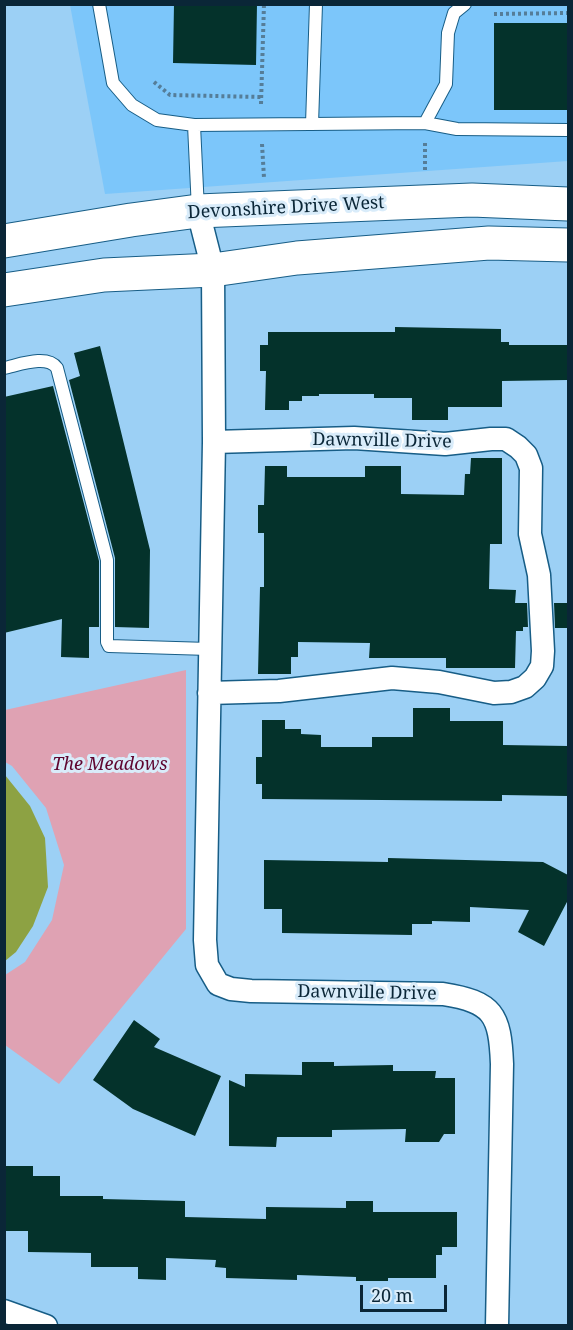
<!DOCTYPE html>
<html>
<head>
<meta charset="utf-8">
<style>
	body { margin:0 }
	#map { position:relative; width:573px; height:1330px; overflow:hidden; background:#9cd0f5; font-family:"Noto Serif",serif }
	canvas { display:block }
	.frame { position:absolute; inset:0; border:6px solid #0a2637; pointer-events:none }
	.scale { position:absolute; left:360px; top:1285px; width:87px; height:27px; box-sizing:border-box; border:3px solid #0a2637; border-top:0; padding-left:8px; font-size:18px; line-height:21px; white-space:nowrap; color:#0a2637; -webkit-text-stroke:4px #d9ecfa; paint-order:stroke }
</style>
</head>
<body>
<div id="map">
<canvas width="573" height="1330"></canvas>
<div class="frame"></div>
<div class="scale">20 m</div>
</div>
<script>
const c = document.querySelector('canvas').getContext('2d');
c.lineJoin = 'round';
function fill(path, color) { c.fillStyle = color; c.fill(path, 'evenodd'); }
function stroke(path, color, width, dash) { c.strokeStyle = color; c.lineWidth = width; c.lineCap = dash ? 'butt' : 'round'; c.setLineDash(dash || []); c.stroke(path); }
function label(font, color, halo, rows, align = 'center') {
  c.font = font + ' "Noto Serif",serif'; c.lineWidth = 6; c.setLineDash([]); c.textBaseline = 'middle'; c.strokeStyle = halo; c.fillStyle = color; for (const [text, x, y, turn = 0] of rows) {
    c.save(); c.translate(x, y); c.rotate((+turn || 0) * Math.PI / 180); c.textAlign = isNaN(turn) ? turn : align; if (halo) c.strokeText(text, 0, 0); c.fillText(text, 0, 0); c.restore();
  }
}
fill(new Path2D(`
	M70,5h498v156l-463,33z`), '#7cc6fa');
fill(new Path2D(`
	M186,670v259l-127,155 -54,-39v-70l20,-13 27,-42 12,-55 -18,-57 -34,-42 -7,-4v-52z`), '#dfa2b3');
fill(new Path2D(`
	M5,775l25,31 15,32 3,49 -15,39 -17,26 -11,9z`), '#8da243');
fill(new Path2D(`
	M174,4h83l-1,61 -83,-2z
	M494,23h74v87h-74z
	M395,327l106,2v13h8v3h59v35l-66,1v26h-54v13h-36v-22h-38v-4h-55v2h-17v5h-13v9h-24l1,-39h-6v-26h8v-13h127z
	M100,346l50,204 -1,78 -34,-1v-69l-46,-178 11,-4 -6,-23z
	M53,386l46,175v66h-10v31l-28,-1 1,-38 -58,14v-236z
	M471,458h31v86h-12l-1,45 27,1 -1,13h12l1,24h-5v4h-7l-1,37h-69v-10h-77l1,-15 -72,-1v15h-7v17h-33l2,-87h4v-54h-6v-28h6l1,-39h22v11h78v-11h36v28l63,1 1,-21h5z
	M554,603h14v25h-13z
	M413,708h37v13h53v24l65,1v50l-66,-1v6l-240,-2v-15h-6v-27h6v-37h23v9h16v5l20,1v12h51v-10h41z
	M388,858l155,4 25,13v25l-24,46 -26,-14 11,-22 -59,-3v15l-38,-1v3h-20v11l-130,-2v-24h-18v-49l124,2z
	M134,1020l26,19 -6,8 67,29 -26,60 -62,-27 -40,-29z
	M302,1062h32v4l59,-1v6h43l-1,7h20v56h-11l-5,8h-34l1,-13 -74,1v7h-55l-1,10 -47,-1v-66l16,7v-13l57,1z
	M4,1166h29v10h27v20h43v3l82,2v16l81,2v-12l80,1v-7h27v11h84v35h-15v8h-6v23h-48v3h-32v-4l-59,-2v5l-71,-2v-10l-11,-1 1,-7 -50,-2v22l-28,-1v-12h-47v-14l-63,-1v-21h-24z`), '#04322b');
const lane = new Path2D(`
	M99,4l14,79 19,22 25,15 37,5 231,-2 21,-39 2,-51 6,-20 11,-9
	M425,123l32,6 111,1
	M312,124l4,-120
	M194,125l4,85
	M4,368c15,-3 43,-14 53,0l50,192v82l2,4 100,3`);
const street = new Path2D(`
	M198,211l15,59 1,172 -9,498 2,25 11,19 13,5 20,2 192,3c50,8 57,20 59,70l-5,262
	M209,693l70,-2 113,-13 47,4 55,11 17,-1 14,-5 10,-9 7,-12 1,-15 -4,-76 -9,-41 1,-66 -5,-13 -8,-8 -12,-8h-15l-46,5 -91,-6 -140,4
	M4,1311l42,15`);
const secondary = new Path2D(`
	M4,241l127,-21 67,-9 274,-11 96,4
	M4,290l100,-15 109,-5 84,-12 192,-15 79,2`);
stroke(lane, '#175d86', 14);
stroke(street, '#175d86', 25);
stroke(secondary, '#175d86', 35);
stroke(new Path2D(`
	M494,14l74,-1
	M154,82l16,13 91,2
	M261,104l3,-100
	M425,143v28
	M262,144l2,34`), '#557d98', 4, [3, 3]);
stroke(lane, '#fff', 12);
stroke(street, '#fff', 22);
stroke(secondary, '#fff', 33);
label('18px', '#0a2637', '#d9ecfa', [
	["Devonshire Drive West",286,208,-3],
	["Dawnville Drive",382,441,1],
	["Dawnville Drive",367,993,1]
]);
label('italic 18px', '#5f052f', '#d9ecfa', [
	["The Meadows",110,765]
]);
</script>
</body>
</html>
